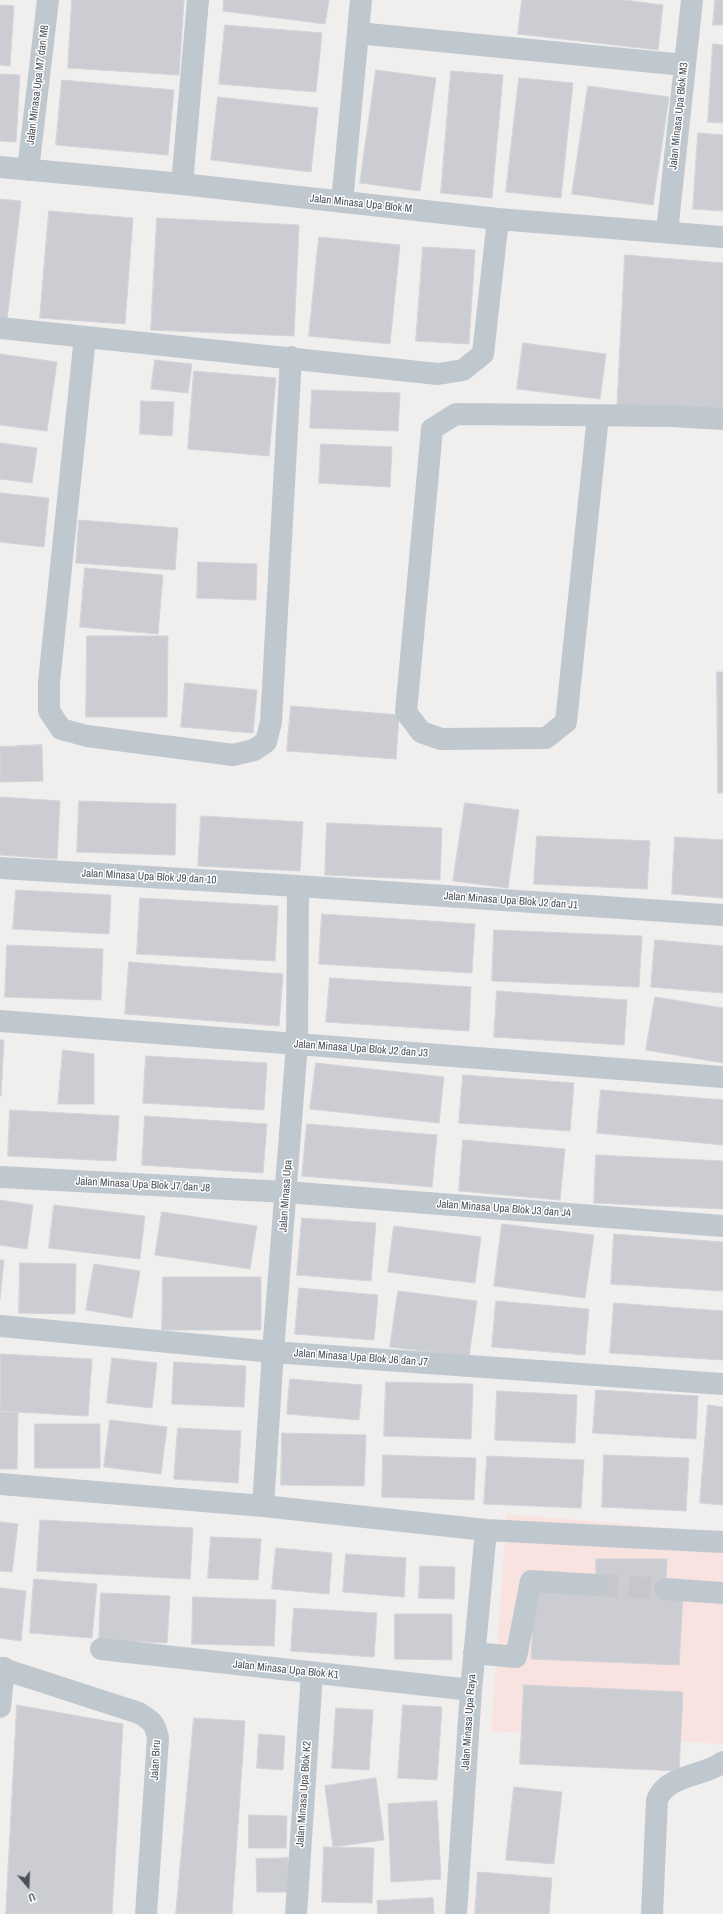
<!DOCTYPE html>
<html>
<head>
<meta charset="utf-8">
<style>
	body { margin:0 }
	#map { position:relative; width:723px; height:1914px; overflow:hidden; background:#f1eeee; font-family:"Archivo Narrow",sans-serif }
	canvas { display:block }
	.north { position:absolute; left:8px; top:1866px; width:40px; height:40px; -webkit-text-stroke:3px #fff; paint-order:stroke; rotate:161deg; font-size:11px; font-weight:700; line-height:16px; text-align:center; color:#48515a }
	.north::after { content:''; display:block; margin:auto; width:14px; height:18px; background:#48515a; clip-path:polygon(50% 0,100% 100%,50% 72%,0 100%) }
</style>
</head>
<body>
<div id="map">
<canvas width="723" height="1914"></canvas>
<div class="north">U</div>
</div>
<script>
const c = document.querySelector('canvas').getContext('2d');
c.lineJoin = 'round';
function fill(path, color) { c.fillStyle = color; c.fill(path, 'evenodd'); }
function stroke(path, color, width, dash) { c.strokeStyle = color; c.lineWidth = width; c.lineCap = dash ? 'butt' : 'round'; c.setLineDash(dash || []); c.stroke(path); }
function label(font, color, halo, rows, align = 'center') {
  c.font = font + ' "Archivo Narrow",sans-serif'; c.lineWidth = 3; c.setLineDash([]); c.textBaseline = 'middle'; c.strokeStyle = halo; c.fillStyle = color; for (const [text, x, y, turn = 0] of rows) {
    c.save(); c.translate(x, y); c.rotate((+turn || 0) * Math.PI / 180); c.textAlign = isNaN(turn) ? turn : align; if (halo) c.strokeText(text, 0, 0); c.fillText(text, 0, 0); c.restore();
  }
}
fill(new Path2D(`
	M507,1514l216,19v211l-232,-13z`), '#f9e3e0');
const building = new Path2D(`
	M72,0h112l-5,75 -111,-7z
	M224,0h105l-4,24 -102,-13z
	M522,0h102l39,5 -5,45 -140,-16z
	M715,0h8v25h-10z
	M0,5l14,1 -4,60 -10,-1z
	M225,25l97,8 -6,59 -97,-8z
	M713,44l10,1v78l-15,-1z
	M376,70l60,8 -16,113 -60,-8z
	M451,71l52,4 -11,123 -51,-5z
	M0,74l20,1 -4,67 -16,-1z
	M519,78l54,5 -12,115 -55,-6z
	M62,80l112,10 -6,65 -112,-10z
	M588,86l81,11 -16,108 -81,-11z
	M218,97l100,11 -7,64 -100,-12z
	M698,133l25,2v76l-30,-2z
	M0,199l21,2 -14,119 -7,-1z
	M49,211l84,7 -8,106 -85,-6z
	M157,218l142,7 -5,111 -143,-6z
	M319,237l81,8 -10,99 -81,-8z
	M423,247l52,3 -6,94 -53,-3z
	M625,255l98,8v152l-106,-5z
	M523,343l83,11 -6,45 -83,-10z
	M0,354l57,8 -10,69 -47,-6z
	M155,360l37,4 -4,29 -37,-4z
	M194,371l82,7 -7,78 -81,-7z
	M312,390l88,3 -2,38 -88,-3z
	M141,401l33,1 -2,34 -32,-2z
	M0,443l37,5 -5,35 -32,-4z
	M321,444l71,3 -2,40 -71,-4z
	M0,493l49,5 -5,49 -44,-5z
	M79,520l99,8 -3,42 -99,-7z
	M198,562l59,2 -1,36 -59,-2z
	M85,568l78,7 -5,59 -78,-7z
	M87,636h81l-1,81h-81z
	M717,672h6v121h-5z
	M185,683l72,7 -4,43 -72,-6z
	M291,706l108,9 -3,44 -109,-8z
	M42,745l1,36 -43,1v-35z
	M0,797l60,4 -3,58 -57,-4z
	M79,801l97,3 -1,51 -98,-3z
	M465,803l54,7 -11,78 -55,-7z
	M201,816l102,6 -3,49 -102,-5z
	M327,823l115,5 -2,52 -115,-5z
	M537,836l113,5 -3,48 -113,-5z
	M675,837l48,3v58l-51,-4z
	M16,890l95,5 -2,39 -96,-5z
	M140,898l138,8 -3,55 -138,-7z
	M322,914l153,10 -3,49 -153,-9z
	M494,930l148,6 -3,51 -147,-6z
	M655,940l68,6v47l-72,-6z
	M7,945l96,4 -2,51 -96,-3z
	M129,962l154,12 -4,52 -154,-12z
	M330,978l141,9 -2,44 -143,-9z
	M497,991l130,9 -3,45 -130,-8z
	M655,997l68,11v55l-77,-13z
	M0,1040h4l-3,56h-1z
	M63,1050l31,4v50h-36z
	M146,1056l121,7 -3,47 -121,-7z
	M316,1063l128,14 -5,46 -129,-14z
	M463,1075l111,8 -4,48 -111,-8z
	M601,1090l122,10v45l-126,-12z
	M10,1110l109,6 -3,45 -108,-5z
	M145,1116l122,8 -4,49 -121,-8z
	M307,1124l130,11 -5,52 -130,-11z
	M463,1140l102,9 -5,51 -101,-9z
	M596,1155l127,6v48l-129,-6z
	M0,1200l33,5 -6,44 -27,-4z
	M54,1205l91,11 -5,43 -91,-11z
	M162,1212l95,14 -7,43 -95,-14z
	M302,1218l74,5 -5,58 -74,-6z
	M502,1224l92,11 -9,63 -91,-12z
	M394,1226l87,11 -6,46 -87,-11z
	M614,1234l109,8v49l-112,-7z
	M0,1260h4l-4,39z
	M20,1263l56,1 -1,50 -56,-1z
	M94,1264l46,7 -8,47 -46,-8z
	M163,1277h98v53h-99z
	M299,1288l79,7 -4,45 -79,-6z
	M398,1291l79,10 -8,56 -79,-10z
	M496,1301l93,8 -4,46 -93,-8z
	M614,1303l109,8v49l-113,-7z
	M1,1354l91,5 -4,57 -88,-5z
	M112,1358l45,5 -5,45 -45,-5z
	M174,1362l72,4 -2,41 -72,-3z
	M290,1379l72,6 -3,35 -72,-6z
	M386,1382l87,2 -2,55 -87,-3z
	M596,1390l102,6 -2,43 -103,-6z
	M497,1391l80,4 -2,48 -80,-3z
	M708,1405l15,2v98l-23,-2z
	M0,1412h18l-1,57h-17z
	M110,1420l57,7 -6,47 -57,-7z
	M35,1424h65v44h-65z
	M178,1428l63,3 -3,52 -64,-4z
	M282,1433l84,2 -2,51 -83,-1z
	M383,1455l93,3 -2,42 -92,-3z
	M604,1455l85,3 -3,53 -84,-4z
	M487,1456l97,4 -3,48 -97,-4z
	M40,1520l153,8 -3,51 -153,-8z
	M0,1522l18,2 -6,48 -12,-1z
	M211,1537l50,2 -3,41 -50,-2z
	M276,1548l56,5 -3,41 -57,-5z
	M346,1554l60,4 -2,39 -61,-5z
	M596,1559h71l-2,35 18,1 -4,70 -148,-6 4,-70 61,2z
	M420,1566l35,1 -1,32 -35,-1z
	M34,1579l63,5 -5,54 -62,-5z
	M0,1588l26,3 -5,50 -21,-3z
	M101,1593l69,3 -3,47 -68,-3z
	M193,1597l83,3 -2,46 -82,-2z
	M294,1608l83,5 -3,44 -83,-6z
	M395,1614h57v46l-57,-1z
	M524,1685l159,7 -4,79 -159,-7z
	M17,1705l106,19 -11,190h-106z
	M403,1705l39,2 -5,73 -39,-2z
	M336,1708l37,2 -4,60 -37,-2z
	M194,1718l51,3 -13,193h-56z
	M259,1734l26,2 -2,34 -26,-2z
	M376,1778l8,62 -51,7 -8,-61z
	M514,1787l48,5 -8,72 -48,-4z
	M437,1801l4,78 -50,3 -3,-78z
	M249,1815l38,1 -1,32h-37z
	M324,1847l50,1 -2,55 -50,-1z
	M288,1858v34h-31l-1,-33z
	M478,1872l74,6 -3,36h-74z
	M433,1898l1,16h-56l-1,-13z`);
fill(building, '#cccdd3');
stroke(building, '#d3d4d9', 1);
stroke(new Path2D(`
	M596,1585l69,4`), '#c7c7c9', 22, [22, 11]);
stroke(new Path2D(`
	M358,33l326,32
	M0,167l182,17 316,35 225,18
	M28,170l20,-170
	M182,184l16,-184
	M342,202l19,-202
	M667,232l25,-232
	M0,328l438,46 25,-4 20,-16 15,-135
	M85,337l-36,345v29l12,18 26,7 146,19 21,-5 12,-8 5,-20 20,-365
	M598,416l-32,306 -20,16 -105,1 -20,-7 -15,-20 26,-283 24,-15 215,2 52,3
	M0,868l298,18 425,29
	M0,1021l723,56
	M0,1177l286,15 437,34
	M0,1326l273,26 450,32
	M0,1484l263,22 223,24 237,12
	M263,1506l10,-154 24,-308 1,-158
	M665,1589l58,4
	M101,1649l370,41
	M474,1653l42,4 15,-76 65,4
	M0,1668l139,45c13,8 16,10 19,25l-12,176
	M0,1707l4,-39
	M296,1914l16,-241
	M456,1914l15,-224 15,-160
	M652,1914l5,-114c10,-26 46,-23 66,-38`), '#c0c8cf', 22);
label('11px', '#48515a', '#fff', [
	["Jalan Minasa Upa M7 dan M8",38,85,-83],
	["Jalan Minasa Upa Blok M3",679,116,-84],
	["Jalan Minasa Upa Blok M",361,204,6],
	["Jalan Minasa Upa Blok J9 dan 10",149,877,3],
	["Jalan Minasa Upa Blok J2 dan J1",511,901,4],
	["Jalan Minasa Upa Blok J2 dan J3",361,1049,4],
	["Jalan Minasa Upa Blok J7 dan J8",143,1185,3],
	["Jalan Minasa Upa",286,1196,-86],
	["Jalan Minasa Upa Blok J3 dan J4",504,1209,4],
	["Jalan Minasa Upa Blok J6 dan J7",361,1358,4],
	["Jalan Minasa Upa Blok K1",286,1670,6],
	["Jalan Minasa Upa Raya",469,1722,-86],
	["Jalan Biru",156,1760,-87],
	["Jalan Minasa Upa Blok K2",304,1794,-86]
]);
</script>
</body>
</html>
